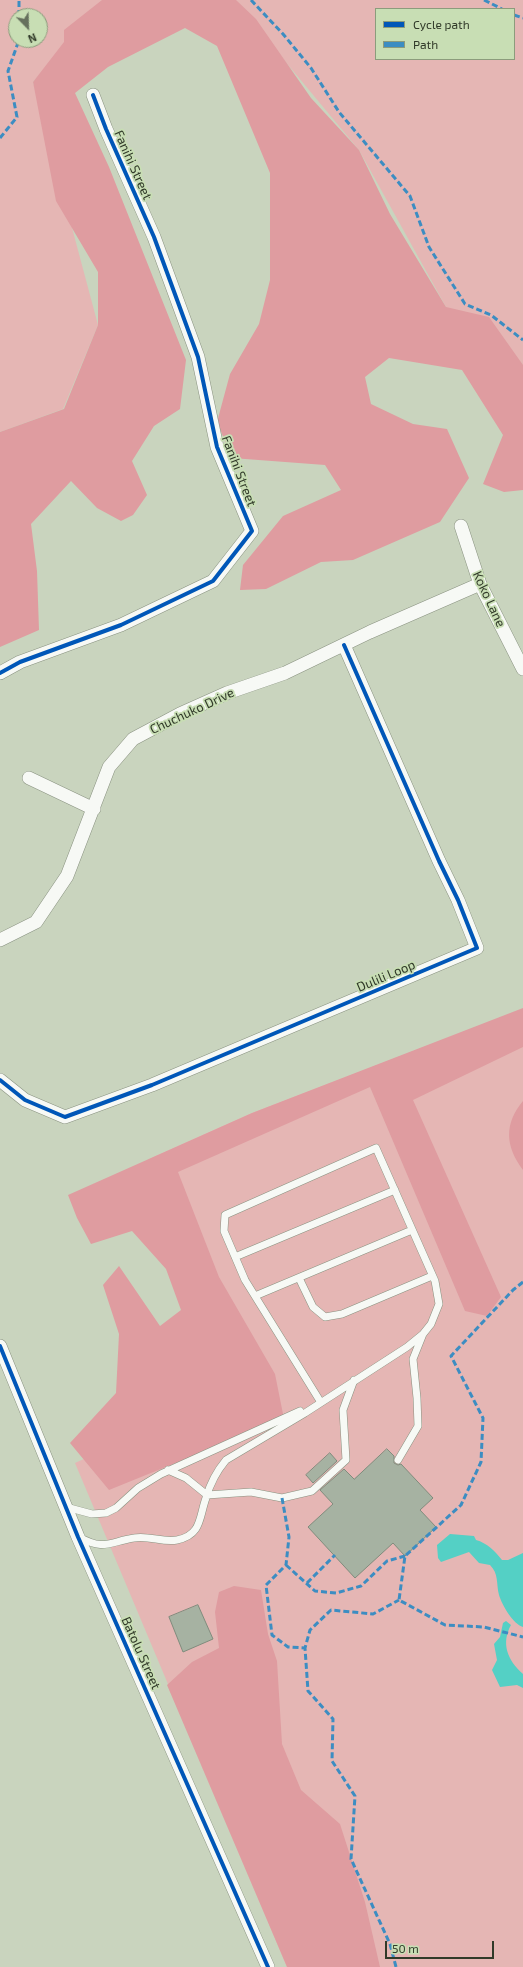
<!DOCTYPE html>
<html>
<head>
<meta charset="utf-8">
<style>
	body { margin:0 }
	#map { position:relative; width:523px; height:1967px; overflow:hidden; background:#c9d4be; font-family:"Exo 2",sans-serif }
	canvas { display:block }
	.legend { position:absolute; left:375px; top:8px; width:140px; height:52px; box-sizing:border-box; background:#c8deb4; border:1px solid #8c9c7c; margin:0; padding:5px 7px; list-style:none; font-size:12px; color:#313a29 }
	.legend li { display:flex; align-items:center; gap:8px; height:20px }
	.legend b { width:20px; border:1px solid #8c9c7c }
	.north { position:absolute; left:8px; top:8px; width:40px; height:40px; box-sizing:border-box; background:#c8deb4; border:1px solid #8c9c7c; border-radius:50%; rotate:157deg; font-size:11px; font-weight:700; line-height:16px; text-align:center; color:#313a29 }
	.north::after { content:''; display:block; margin:auto; width:14px; height:18px; background:#66705d; clip-path:polygon(50% 0,100% 100%,50% 72%,0 100%) }
	.scale { position:absolute; left:385px; top:1941px; width:109px; height:18px; box-sizing:border-box; border:2px solid #313a29; border-top:0; padding-left:5px; font-size:12px; line-height:14px; white-space:nowrap; color:#313a29; -webkit-text-stroke:3px #c8deb4; paint-order:stroke }
</style>
</head>
<body>
<div id="map">
<canvas width="523" height="1967"></canvas>
<ul class="legend">
<li><b style="height:5px;background:#0057b8"></b>Cycle path</li>
<li><b style="height:5px;background:#3c8dc2"></b>Path</li>
</ul>
<div class="north">N</div>
<div class="scale">50 m</div>
</div>
<script>
const c = document.querySelector('canvas').getContext('2d');
c.lineJoin = 'round';
function fill(path, color) { c.fillStyle = color; c.fill(path, 'evenodd'); }
function stroke(path, color, width, dash) { c.strokeStyle = color; c.lineWidth = width; c.lineCap = dash ? 'butt' : 'round'; c.setLineDash(dash || []); c.stroke(path); }
function label(font, color, halo, rows, align = 'center') {
  c.font = font + ' "Exo 2",sans-serif'; c.lineWidth = 3.5; c.setLineDash([]); c.textBaseline = 'middle'; c.strokeStyle = halo; c.fillStyle = color; for (const [text, x, y, turn = 0] of rows) {
    c.save(); c.translate(x, y); c.rotate((+turn || 0) * Math.PI / 180); c.textAlign = isNaN(turn) ? turn : align; if (halo) c.strokeText(text, 0, 0); c.fillText(text, 0, 0); c.restore();
  }
}
fill(new Path2D(`
	M0,0h105l-72,82 65,243 -35,84 -63,23zM16,16h24v24h-24z
	M234,0h289v366l-77,-59 -87,-157zM376,9h138v50h-138z
	M523,1009v958h-236l-212,-504 86,-39 46,-137 -58,-128 103,-46z`), '#e5b6b4');
fill(new Path2D(`
	M102,0h134l20,19 55,79 48,52 31,64 56,93 43,10 34,48v125l-19,2 -21,-8 20,-49 -41,-65 -73,-12 -24,19 6,27 42,20 34,5 22,49 -29,44 -87,38 -32,2 -55,27 -26,1 3,-25 40,-49 58,-26 -16,-25 -93,-7 -15,-36 13,-48 29,-50 11,-44v-107l-53,-127 -32,-18 -77,39 -33,26 34,74 77,193 -6,49 -26,17 -22,35 15,34 -14,20 -12,6 -24,-13 -26,-27 -40,43 6,47 2,59 -39,17v-215l64,-23 34,-84v-53l-42,-71 -23,-119 31,-40v-12z
	M523,1008v39l-110,53 88,197 -14,19 -22,-5 -95,-224 -192,85 41,105 56,97 9,45 -175,71 -39,-47 46,-50 3,-59 -16,-49 16,-19 41,60 21,-16 -15,-41 -34,-38 -41,13 -14,-26 -9,-23 184,-82z
	M523,1101v69c-18,-24 -19,-46 0,-69z
	M234,1586l27,4 7,44 9,27 5,83 19,46 39,34 25,78 15,65h-93l-120,-282 25,-23 27,-14 -4,-36 4,-20z`), '#df9ca0');
fill(new Path2D(`
	M450,1534l24,2 2,4c11,3 19,11 26,20h6l15,-7v74c-10,-3 -21,-22 -24,-32 -3,-12 0,-21 -9,-30l-11,-2 -10,-11 -28,10 -3,-4 -1,-13z
	M506,1621l5,4c-10,18 -4,35 12,49v14l-6,-3 -17,2 -8,-17 5,-10 -3,-16 6,-7 3,-14z`), '#54d0c5');
const building = new Path2D(`
	M387,1449l7,7v7l4,2 3,-1 32,34 -13,12 16,17 -31,29 -12,-13 -38,35 -47,-51 25,-23 -13,-14 24,-21 10,10z
	M330,1453l7,8 -24,22 -7,-8z
	M198,1605l15,34 -30,13 -14,-35z`);
fill(building, '#a6b2a2');
stroke(building, '#808c7d', 1);
const service = new Path2D(`
	M235,1257l160,-67
	M299,1278l14,29 12,10 17,-3 90,-38
	M255,1296l157,-66
	M398,1460l20,-34 -1,-28 -4,-39 10,-25
	M168,1470l18,8 21,17 44,-3 31,6 30,-7 34,-31 -3,-50 11,-30
	M66,1507l26,7 14,-1 10,-5 22,-20 23,-14 139,-63
	M79,1537c25,14 30,5 55,1 15,-3 29,5 43,2 25,-5 22,-23 29,-42 4,-14 10,-26 20,-38l79,-47 102,-66 16,-13 8,-10 8,-20 -4,-23 -59,-133 -151,67 -1,16 21,49 75,121`);
const minor = new Path2D(`
	M461,526l19,58 43,85
	M0,673l20,-11 101,-37 92,-44 39,-50 -35,-84 -19,-90 -44,-120 -48,-108 -13,-34
	M29,778l65,31
	M0,940l36,-18 31,-46 42,-109 24,-28 47,-25 47,-21 58,-20 85,-41 110,-48
	M0,1080l25,20 40,17 87,-32 325,-137 -19,-48 -19,-39 -95,-216
	M0,1346l78,191 190,430`);
stroke(service, '#899280', 8);
stroke(minor, '#899280', 14);
stroke(service, '#f7f9f5', 7);
stroke(minor, '#f7f9f5', 13);
stroke(new Path2D(`
	M251,0l32,34 28,34 28,44 71,84 19,51 36,57 26,11 32,25
	M484,0l18,9
	M514,15l9,3
	M19,16v-16
	M0,138l17,-21 -9,-46 11,-31
	M523,1282l-10,8 -62,66 32,62 -2,44 -20,43 -56,51 -6,44 46,25 39,2 39,10
	M282,1498l7,39 -3,28 -20,20 6,50 16,12 17,1
	M286,1565l29,26 21,2 25,-7 26,-25 18,-5
	M307,1583l28,-28
	M396,1967l-6,-23 -39,-85 4,-63 -23,-35 1,-42 -25,-28 -3,-43 5,-18 21,-20 42,4 26,-14`), '#3c8dc2', 3, [6, 3]);
stroke(new Path2D(`
	M0,673l20,-11 101,-37 92,-44 39,-50 -35,-84 -19,-90 -44,-120 -48,-108 -13,-34
	M0,1080l25,20 40,17 87,-32 325,-137 -19,-48 -19,-39 -95,-216
	M0,1346l78,191 190,430`), '#0057b8', 4);
label('13px', '#313a29', '#c8deb4', [
	["Fanihi Street",133,165,66],
	["Fanihi Street",239,471,69],
	["Koko Lane",489,599,65],
	["Chuchuko Drive",192,711,-25],
	["Dulili Loop",386,976,-23],
	["Batolu Street",141,1653,66]
]);
</script>
</body>
</html>
